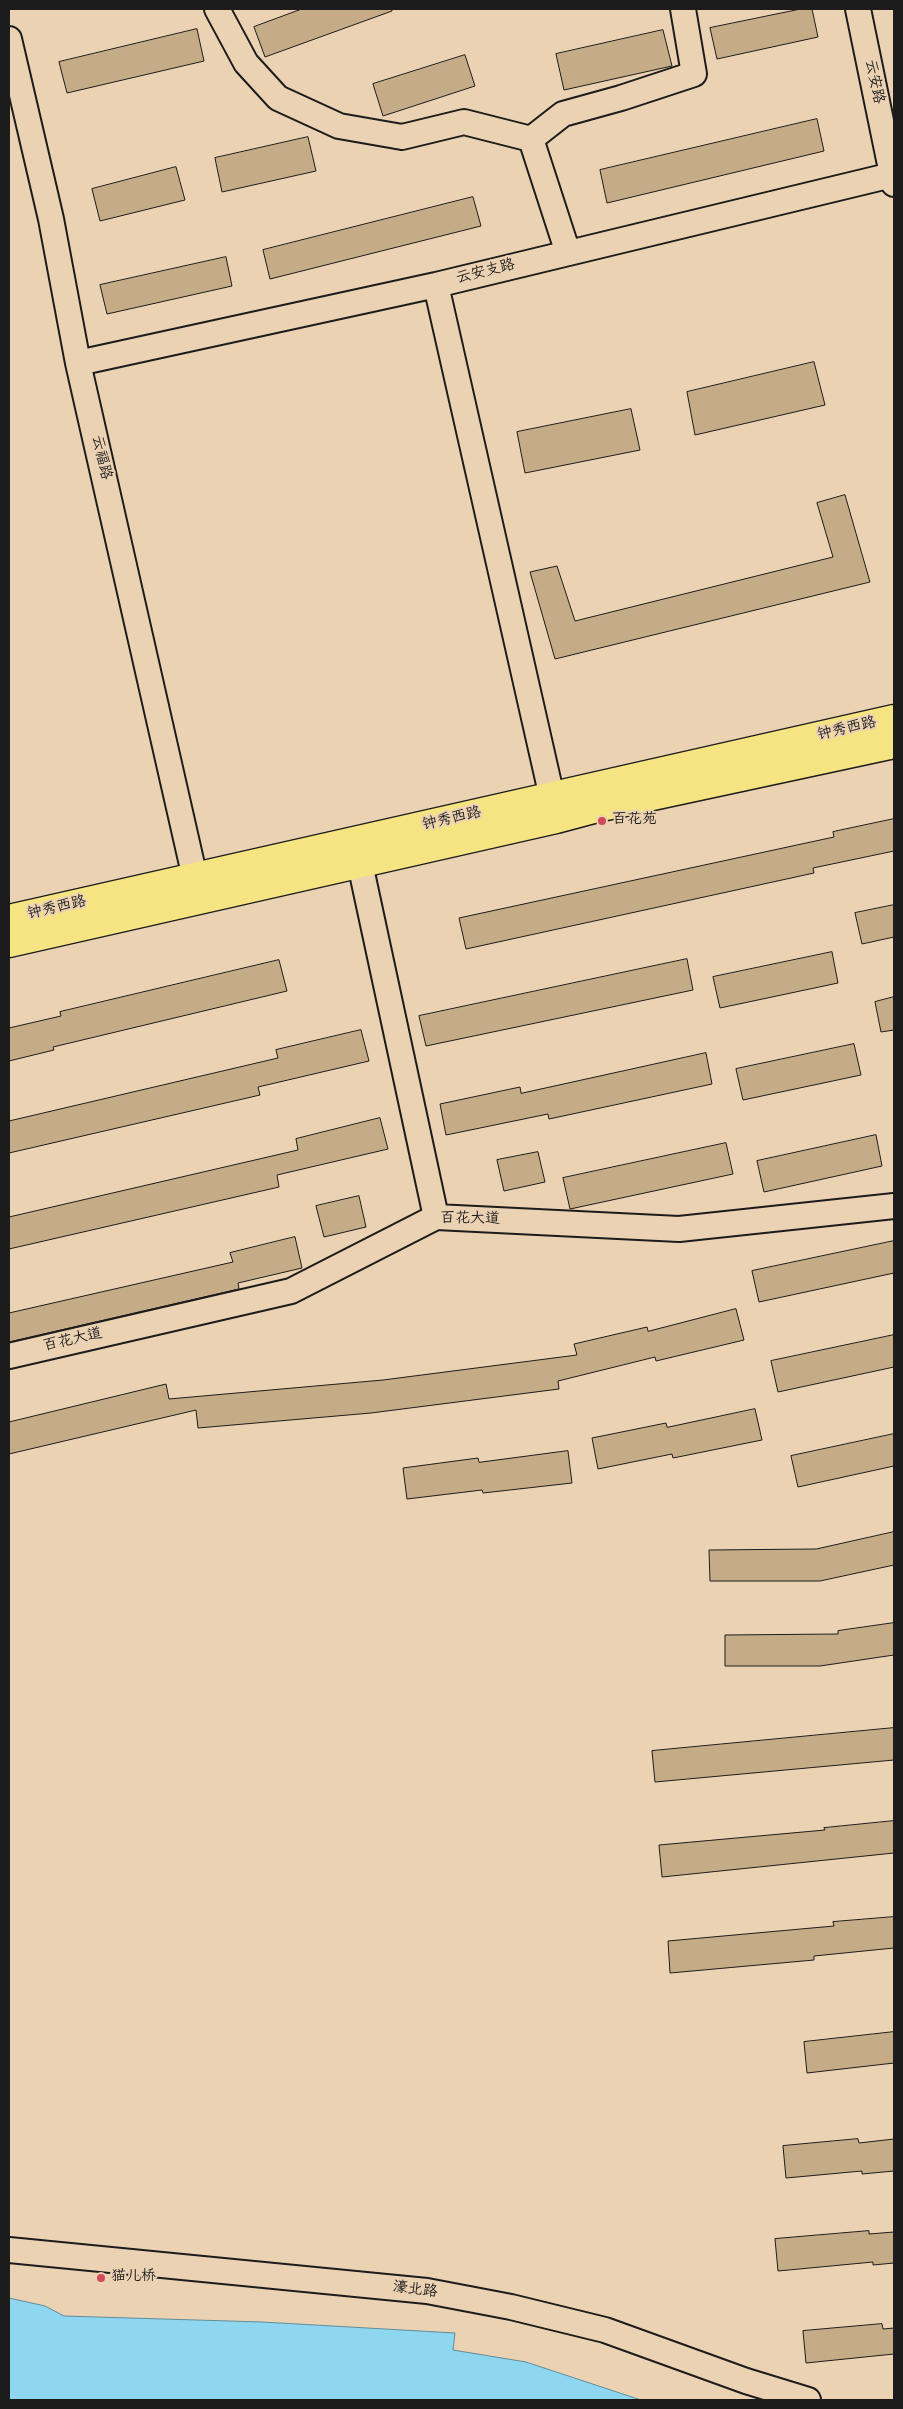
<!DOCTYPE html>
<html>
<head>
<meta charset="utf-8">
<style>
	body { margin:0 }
	#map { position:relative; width:903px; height:2409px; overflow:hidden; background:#ebd2b3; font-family:"Gochi Hand",sans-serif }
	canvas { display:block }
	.frame { position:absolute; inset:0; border:10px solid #1c1c1c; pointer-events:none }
</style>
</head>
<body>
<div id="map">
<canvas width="903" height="2409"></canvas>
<div class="frame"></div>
</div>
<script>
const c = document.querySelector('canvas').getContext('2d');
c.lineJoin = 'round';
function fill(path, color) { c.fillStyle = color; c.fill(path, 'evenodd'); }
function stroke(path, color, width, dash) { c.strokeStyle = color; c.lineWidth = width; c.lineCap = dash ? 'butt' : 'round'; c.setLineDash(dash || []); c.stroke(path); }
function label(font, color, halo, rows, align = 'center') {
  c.font = font + ' "Gochi Hand","LXGW WenKai TC",sans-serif'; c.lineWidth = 4; c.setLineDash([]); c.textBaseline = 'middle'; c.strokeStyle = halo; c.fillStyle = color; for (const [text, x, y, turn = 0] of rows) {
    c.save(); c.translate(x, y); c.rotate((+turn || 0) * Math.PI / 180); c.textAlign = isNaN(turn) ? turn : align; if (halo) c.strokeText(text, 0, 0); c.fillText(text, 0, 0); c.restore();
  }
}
const water = new Path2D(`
	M9,2298l36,8 19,10 198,6 193,11 -2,17 73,12 115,38h-632z`);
fill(water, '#8fd6f0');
stroke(water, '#618c9b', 1);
const building = new Path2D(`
	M302,9h90v2l-127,46 -11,-30z
	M801,9h11l6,28 -101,22 -7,-31z
	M197,29l7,32 -137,32 -8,-31z
	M663,30l9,36 -108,24 -8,-36z
	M465,55l10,31 -92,30 -10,-32z
	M817,119l7,32 -217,52 -7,-33z
	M308,137l8,34 -94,21 -7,-34z
	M176,167l9,33 -85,21 -8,-32z
	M473,197l8,29 -211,53 -7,-29z
	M226,257l6,29 -125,28 -7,-29z
	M814,362l11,43 -130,30 -8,-43z
	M631,409l9,41 -115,23 -8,-41z
	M845,495l25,87 -315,77 -25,-87 27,-6 18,55 258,-64 -16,-54z
	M894,819v32l-81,17 1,5 -348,76 -7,-31 375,-81 -1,-5z
	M894,905v32l-32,7 -7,-31z
	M832,952l6,31 -118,25 -7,-31z
	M687,959l6,31 -267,56 -7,-30z
	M279,960l8,31 -234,56 1,3 -45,11v-33l52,-12 -1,-4z
	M894,997v33l-13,2 -6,-30z
	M361,1030l8,31 -111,26 2,8 -251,58v-32l269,-63 -2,-8z
	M854,1044l7,31 -118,25 -7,-31z
	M706,1053l6,31 -163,35 -1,-5 -102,21 -6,-31 80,-17 1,6z
	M380,1118l8,31 -111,26 2,12 -270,62v-32l289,-67 -2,-11z
	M876,1135l6,31 -118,26 -7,-31z
	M726,1143l7,31 -163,35 -7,-31z
	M538,1152l7,30 -41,9 -7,-31z
	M359,1196l7,31 -42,10 -8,-31z
	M295,1237l7,31 -64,15 1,6 -230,53v-29l224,-51 -3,-9z
	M894,1241v32l-135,29 -7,-31z
	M736,1309l8,31 -88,21 -1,-4 -97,24 1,8 -188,24 -173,15 -2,-18 -187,44v-32l157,-38 3,15 214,-19 194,-25 -3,-11 73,-17 1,4z
	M894,1335v32l-116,25 -7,-31z
	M755,1409l7,31 -89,18 -1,-4 -74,15 -6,-31 74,-15 1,4z
	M894,1434v32l-96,21 -7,-31z
	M568,1451l4,32 -89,10 -1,-3 -75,9 -4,-31 75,-10 1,4z
	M894,1532v33l-74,16h-110l-1,-31 107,-1z
	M894,1623v32l-74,11h-95v-31l113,-1v-3z
	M894,1728v32l-239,22 -3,-31z
	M894,1821v32l-232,24 -3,-32 166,-15 -1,-2z
	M894,1917v31l-80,8v4l-144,13 -2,-32 166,-15 -1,-4z
	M894,2032v31l-87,10 -3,-31z
	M858,2139l1,4 35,-4v32l-32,3v-3l-76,7 -3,-32z
	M869,2231v3l25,-2v31l-21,2v-3l-95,9 -3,-32z
	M882,2324l1,5 11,-1v26l-88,9 -3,-32z`);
fill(building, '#c6ac86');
stroke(building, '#1c1c1c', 1);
const minor = new Path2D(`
	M217,9l29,54 32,35 61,28 63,11 62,-15 67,17
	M858,9l36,175
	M9,39l42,180 27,144 117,515
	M531,139l32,-25 58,-16 73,-24 -11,-65
	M531,139l37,114
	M436,285l120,530
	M78,363l358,-78 456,-110
	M356,845l80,372
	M9,1356l282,-65 145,-74 243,12 215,-23
	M9,2250l418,41 84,16 94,23 141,51 62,19`);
const major = new Path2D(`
	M9,919l885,-200
	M9,943l547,-124 45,-12 293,-63`);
stroke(minor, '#1c1c1c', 28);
stroke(major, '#1c1c1c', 31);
stroke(minor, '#ebd2b3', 24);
stroke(major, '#f6e381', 28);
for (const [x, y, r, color] of [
	[602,821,5,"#d1495b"],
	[101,2278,5,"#d1495b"]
]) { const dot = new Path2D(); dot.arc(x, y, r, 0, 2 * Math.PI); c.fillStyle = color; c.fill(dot); stroke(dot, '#ebd2b3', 2); }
label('15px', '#1c1c1c', '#ebd2b3', [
	["云安路",873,82,78],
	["云安支路",486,273,-14],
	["云福路",100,458,77],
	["钟秀西路",847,730,-13],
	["钟秀西路",452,820,-13],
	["钟秀西路",57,909,-13],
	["百花大道",470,1220,1],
	["百花大道",73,1341,-13],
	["濠北路",415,2291,7]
]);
label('15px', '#1c1c1c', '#ebd2b3', [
	["百花苑",612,821],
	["猫儿桥",111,2278]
], 'left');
</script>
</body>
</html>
